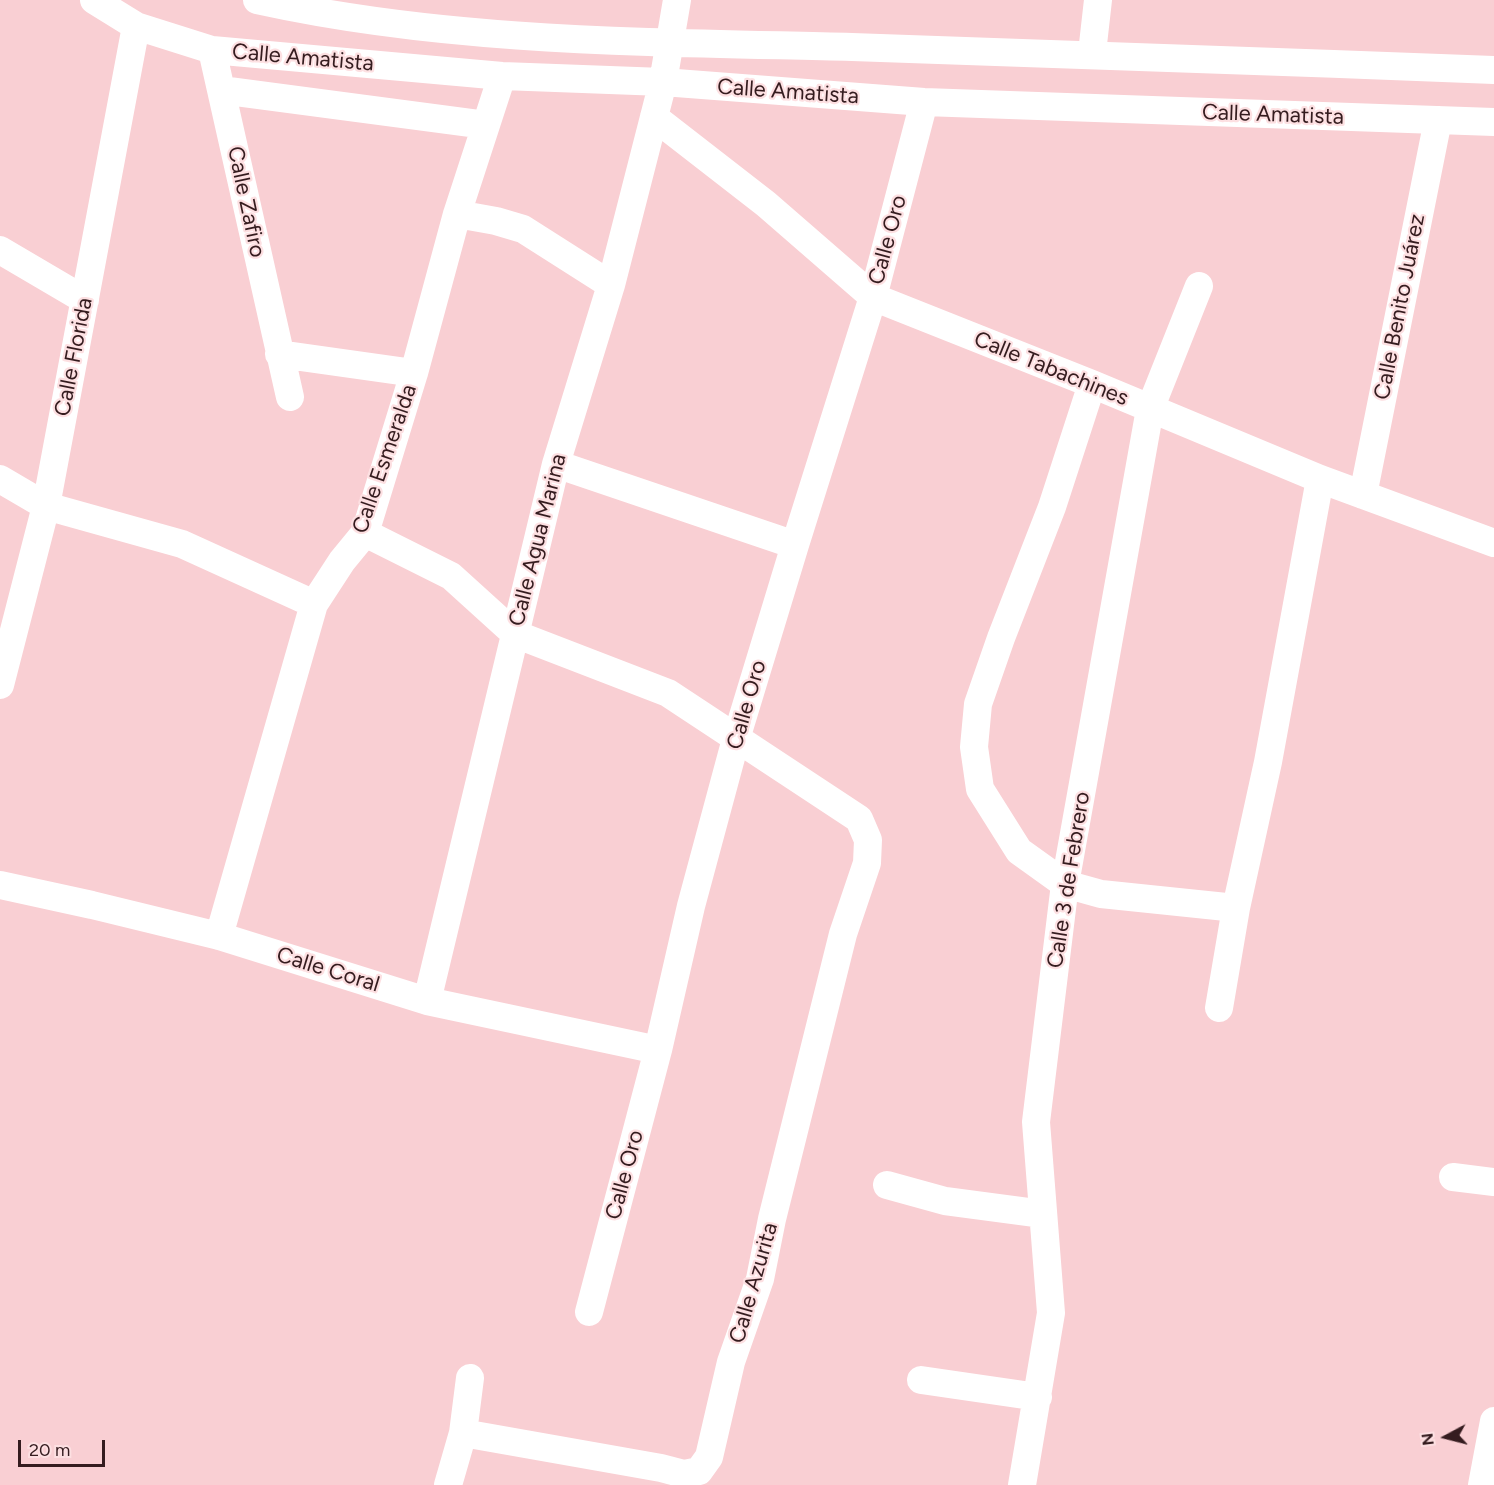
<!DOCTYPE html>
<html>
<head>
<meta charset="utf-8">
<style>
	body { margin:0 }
	#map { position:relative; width:1494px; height:1485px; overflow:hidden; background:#f9cfd3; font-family:Figtree,sans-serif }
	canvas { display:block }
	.north { position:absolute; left:1416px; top:1407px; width:60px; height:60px; -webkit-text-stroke:4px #fde0e2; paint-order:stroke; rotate:263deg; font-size:16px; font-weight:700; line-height:24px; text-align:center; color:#351c1f }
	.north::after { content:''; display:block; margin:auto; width:21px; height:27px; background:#351c1f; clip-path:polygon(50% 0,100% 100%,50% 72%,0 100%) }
	.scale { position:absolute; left:18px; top:1440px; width:87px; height:27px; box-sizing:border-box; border:3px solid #351c1f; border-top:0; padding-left:8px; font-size:18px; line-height:21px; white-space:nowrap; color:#351c1f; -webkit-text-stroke:4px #fde0e2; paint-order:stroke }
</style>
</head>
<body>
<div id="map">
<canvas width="1494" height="1485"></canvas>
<div class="north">N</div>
<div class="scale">20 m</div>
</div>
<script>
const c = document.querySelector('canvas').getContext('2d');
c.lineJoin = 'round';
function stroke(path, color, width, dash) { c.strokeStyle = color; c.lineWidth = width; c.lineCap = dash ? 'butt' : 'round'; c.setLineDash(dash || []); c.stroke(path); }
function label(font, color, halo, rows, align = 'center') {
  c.font = font + ' Figtree,sans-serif'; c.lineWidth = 4.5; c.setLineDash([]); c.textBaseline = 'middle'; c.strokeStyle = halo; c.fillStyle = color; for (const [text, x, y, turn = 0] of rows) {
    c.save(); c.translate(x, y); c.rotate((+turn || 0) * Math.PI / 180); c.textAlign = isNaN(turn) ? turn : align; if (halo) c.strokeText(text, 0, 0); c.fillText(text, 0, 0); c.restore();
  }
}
stroke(new Path2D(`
	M94,0l42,26 76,24 290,26 161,6 261,20 570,20
	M257,0c195,43 397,42 595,47 214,6 428,15 642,23
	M212,50l78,347
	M1092,53l6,-53
	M221,90l265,35
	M654,117l112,87 107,93 219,87 228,95 174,64
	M457,214l39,7 27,8 88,56
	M0,250l85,50
	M279,354l135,19
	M1092,384l-40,123 -51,131 -23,66 -4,43 6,42 39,62 46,33 36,10 135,14
	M556,464l239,81
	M0,479l46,27 136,38 132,60
	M1363,495l75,-375
	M365,533l86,43 64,58 153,59 191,126 9,21 -1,23 -24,71 -71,285 -12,60 -29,83 -22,95 -10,14 -15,3 -23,-6 -198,-35
	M0,685l46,-179 90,-480
	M0,885l92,20 127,31 208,65 231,49
	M219,936l95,-332 28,-43 23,-28 49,-160 43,-159 45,-138
	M427,1001l129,-537 55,-179 52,-203 14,-82
	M1219,1008l17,-100 32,-146 52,-283
	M1453,1177l41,5
	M887,1185l58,16 98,13
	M589,1312l69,-262 33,-144 45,-167 59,-194 78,-248 51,-195
	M921,1380l117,17
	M448,1485l15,-52 7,-55
	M1022,1485l29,-172 -15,-191 29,-238 85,-475 49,-123
	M1482,1485l12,-64`), '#fff', 28);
label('22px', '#351c1f', '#fde0e2', [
	["Calle Amatista",303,58,5],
	["Calle Amatista",788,92,4],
	["Calle Amatista",1273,115,2],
	["Calle Zafiro",246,202,78],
	["Calle Oro",888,240,-75],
	["Calle Benito Juárez",1400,307,-79],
	["Calle Florida",74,357,-79],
	["Calle Tabachines",1051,369,22],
	["Calle Esmeralda",385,459,-71],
	["Calle Agua Marina",538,540,-76],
	["Calle Oro",747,705,-74],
	["Calle 3 de Febrero",1069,880,-81],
	["Calle Coral",328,970,17],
	["Calle Oro",625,1175,-75],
	["Calle Azurita",754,1283,-74]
]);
</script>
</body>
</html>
